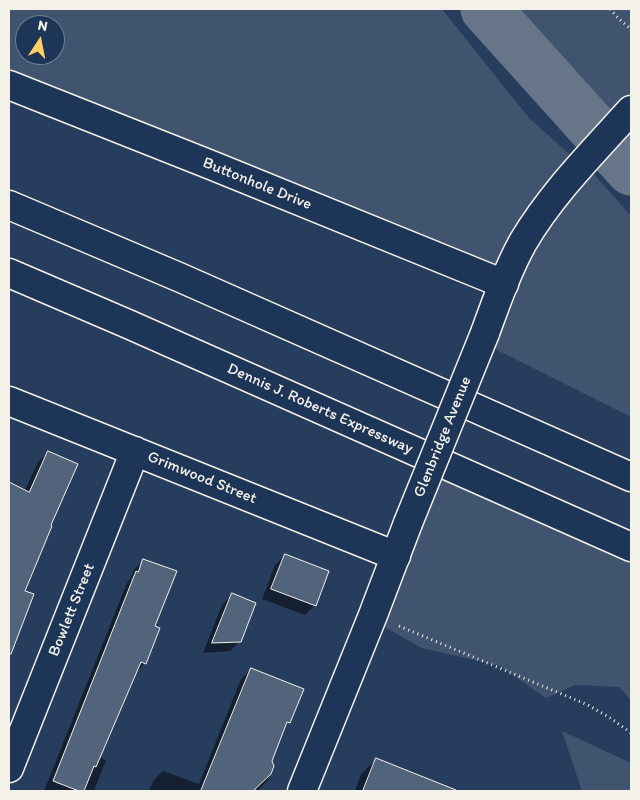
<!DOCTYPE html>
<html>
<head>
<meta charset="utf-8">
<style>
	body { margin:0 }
	#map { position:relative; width:640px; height:800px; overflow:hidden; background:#263d5d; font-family:Itim,sans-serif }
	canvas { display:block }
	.frame { position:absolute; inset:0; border:10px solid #f4f1e8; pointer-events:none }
	.north { position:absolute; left:15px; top:15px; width:50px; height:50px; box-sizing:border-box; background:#1d3557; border:1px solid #738091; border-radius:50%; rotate:11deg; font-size:14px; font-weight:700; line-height:20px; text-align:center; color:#f4f1e8 }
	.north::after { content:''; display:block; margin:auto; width:18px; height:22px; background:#ffd166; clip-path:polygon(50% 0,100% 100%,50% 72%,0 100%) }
</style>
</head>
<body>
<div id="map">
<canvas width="640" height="800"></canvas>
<div class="frame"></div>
<div class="north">N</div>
</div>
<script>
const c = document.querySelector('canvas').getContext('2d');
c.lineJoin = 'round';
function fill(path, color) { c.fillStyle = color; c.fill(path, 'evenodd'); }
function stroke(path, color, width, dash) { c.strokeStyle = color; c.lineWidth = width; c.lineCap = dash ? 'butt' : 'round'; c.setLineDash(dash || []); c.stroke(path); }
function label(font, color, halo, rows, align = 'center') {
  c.font = font + ' Itim,sans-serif'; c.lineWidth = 4; c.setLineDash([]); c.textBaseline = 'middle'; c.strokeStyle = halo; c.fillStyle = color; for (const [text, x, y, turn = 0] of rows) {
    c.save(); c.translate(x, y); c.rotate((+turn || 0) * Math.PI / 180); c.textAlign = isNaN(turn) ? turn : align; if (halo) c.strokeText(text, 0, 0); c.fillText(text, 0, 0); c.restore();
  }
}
fill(new Path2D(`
	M9,9h433l87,109 47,42 16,12 39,44v201l-146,-73 4,-56 -480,-192zM25,25h30v30h-30z
	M503,9h128v126l-6,-7 -80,-61z
	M429,470l202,86v144l-12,-13 -44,-2 -29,13 -46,-32 -78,-18 -45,-25z
	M562,731l69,32v28h-49z`), '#40546f');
fill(new Path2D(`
	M48,452l1,74 -26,65 -14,47v-114l9,-21 3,-4 17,-37z
	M285,555l30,50 -10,10 -43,-16 13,-34z
	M144,560l10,67 -9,36 -10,11 -36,83 7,3 -12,31h-50l83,-208 3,-4 4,-9z
	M232,595l8,46 -10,10 -27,2 19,-48z
	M251,669l38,53 -6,6 -12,33 2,5 -5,14 -10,10 -7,-3 -1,4h-101l4,-10 10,-10 36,13 42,-105z
	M376,760l79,31h-100l6,-17z`), '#0007');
stroke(new Path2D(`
	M486,9l145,161`), '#677588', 51);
const building = new Path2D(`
	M48,451l30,13 -27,61 1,1 -27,65 9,3 -23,60h-2v-172l20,10z
	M285,554l44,17 -13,35 -45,-17z
	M143,559l34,12 -22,55 5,2 -14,36 -5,-2 -45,105 -2,-1 -10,25h-5l-26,-10 83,-210 2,1z
	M232,593l24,10 -15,39 -29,1z
	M251,668l53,21 -14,34 -3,-1 -15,39 2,5 -3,8 -18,17h-52z
	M376,758l80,32v1h-93z`);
fill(building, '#52647b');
stroke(building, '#f4f1e8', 1);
const minor = new Path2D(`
	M9,85l202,80 293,119
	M9,401l387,155
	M9,768l126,-317`);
const secondary = new Path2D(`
	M485,333c11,-30 22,-62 38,-91 29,-49 70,-90 108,-132
	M302,791l71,-176 35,-92`);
const motorway = new Path2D(`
	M9,205l172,73 450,199
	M9,273l119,51 503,223`);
stroke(minor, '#f4f1e8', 31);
stroke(secondary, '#f4f1e8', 31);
stroke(motorway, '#f4f1e8', 31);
stroke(new Path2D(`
	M610,9l9,10 12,10
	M399,626l189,79 24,14 19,14`), '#f4f1e8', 3, [1, 4]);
stroke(minor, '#1d3557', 28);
stroke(secondary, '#1d3557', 28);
stroke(motorway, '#1d3557', 28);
const secondaryBridge = new Path2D(`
	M408,523l77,-190`);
stroke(secondaryBridge, '#f4f1e8', 31, []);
stroke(secondaryBridge, '#1d3557', 28);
label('16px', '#f4f1e8', '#1d3557', [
	["Buttonhole Drive",257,184,22],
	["Dennis J. Roberts Expressway",320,409,24],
	["Glenbridge Avenue",443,437,-68],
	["Grimwood Street",202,478,22],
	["Bowlett Street",72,610,-68]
]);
</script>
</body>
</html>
